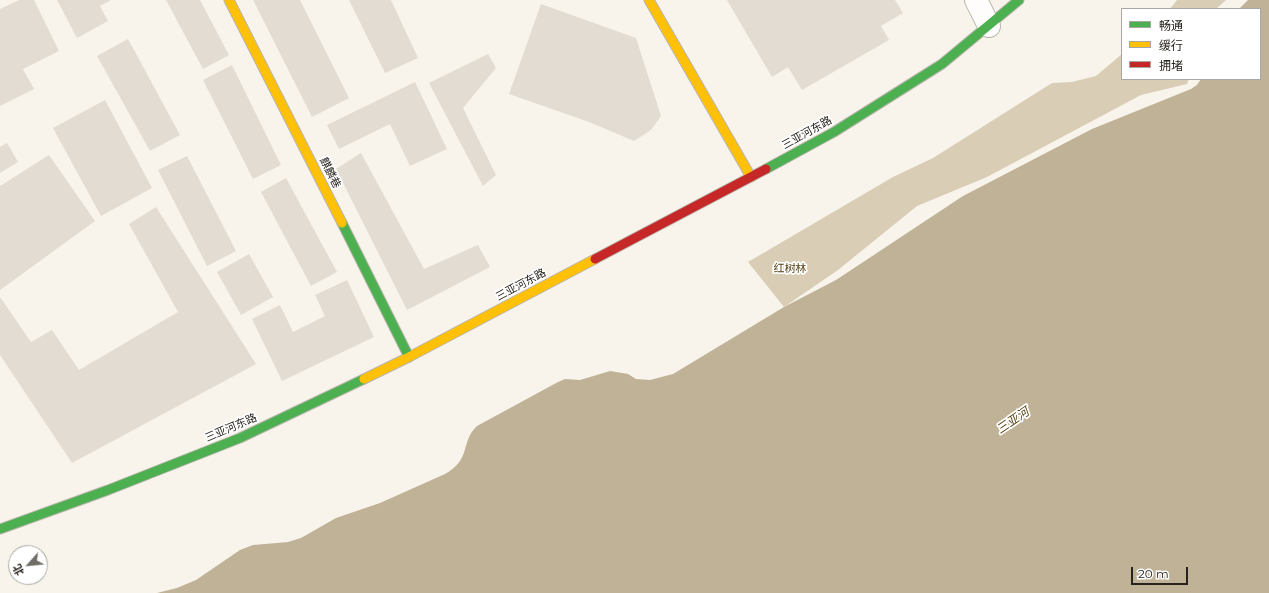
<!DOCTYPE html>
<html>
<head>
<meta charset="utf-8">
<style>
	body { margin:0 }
	#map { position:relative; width:1269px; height:593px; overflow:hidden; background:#f8f4eb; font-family:Montserrat,"Noto Sans SC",sans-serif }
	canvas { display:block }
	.legend { position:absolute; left:1121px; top:8px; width:140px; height:72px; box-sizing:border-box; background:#fff; border:1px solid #a9a7a5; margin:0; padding:5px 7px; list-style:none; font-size:12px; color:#27241e }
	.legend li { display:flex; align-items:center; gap:8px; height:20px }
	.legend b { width:20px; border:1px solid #a9a7a5 }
	.north { position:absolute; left:8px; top:545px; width:40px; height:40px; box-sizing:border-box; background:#fff; border:1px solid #a9a7a5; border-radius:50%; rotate:243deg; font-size:11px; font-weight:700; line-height:16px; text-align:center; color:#27241e }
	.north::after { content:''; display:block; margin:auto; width:14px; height:18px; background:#706d66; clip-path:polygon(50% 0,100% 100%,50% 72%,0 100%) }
	.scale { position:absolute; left:1131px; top:567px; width:57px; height:18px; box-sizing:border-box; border:2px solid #27241e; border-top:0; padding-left:5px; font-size:12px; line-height:14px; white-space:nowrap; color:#27241e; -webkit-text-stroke:3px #fff; paint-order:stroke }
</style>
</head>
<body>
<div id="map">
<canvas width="1269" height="593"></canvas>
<ul class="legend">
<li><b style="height:5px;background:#4caf50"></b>畅通</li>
<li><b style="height:5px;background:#ffc107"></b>缓行</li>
<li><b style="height:5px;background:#c62828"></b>拥堵</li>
</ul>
<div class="north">北</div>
<div class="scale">20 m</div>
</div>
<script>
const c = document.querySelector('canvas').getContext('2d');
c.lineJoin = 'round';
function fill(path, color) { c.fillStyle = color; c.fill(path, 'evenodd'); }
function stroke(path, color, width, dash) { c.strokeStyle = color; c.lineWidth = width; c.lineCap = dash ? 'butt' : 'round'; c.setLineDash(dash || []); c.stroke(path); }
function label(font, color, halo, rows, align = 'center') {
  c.font = font + ' Montserrat,"Noto Sans SC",sans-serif'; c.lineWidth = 3.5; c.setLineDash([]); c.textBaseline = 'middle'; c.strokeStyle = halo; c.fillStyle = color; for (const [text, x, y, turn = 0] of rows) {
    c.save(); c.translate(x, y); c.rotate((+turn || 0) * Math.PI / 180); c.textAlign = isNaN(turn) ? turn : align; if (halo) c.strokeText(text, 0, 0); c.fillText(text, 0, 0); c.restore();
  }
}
fill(new Path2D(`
	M1177,0h49l-10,9h-46z
	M1122,54v25h67l-2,5 -46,11 -154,82 -70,29 -79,64 -54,37 -36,-45 145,-85 40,-19 119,-75 20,-1 24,-6z`), '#d9cdb5');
fill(new Path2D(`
	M1248,0h21v593h-1112l20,-5 19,-8 44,-30 13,-5 35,-3 13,-4 35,-20 44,-15 65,-29c27,-15 15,-32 32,-48l81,-44 7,-3 15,1 30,-9 18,3 8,5 14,1 23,-6 111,-67 52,-27 127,-84 129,-67 99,-40 6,-4 4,-6h59v-70h-21z`), '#bfb297');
fill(new Path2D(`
	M19,0h15l25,51 -36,18 11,20 -34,17v-97z
	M57,0h54l-11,6 8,15 -31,17z
	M166,0h34l29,55 -26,14z
	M253,0h47l49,98 -37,19z
	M349,0h42l27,58 -33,15z
	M727,0h168l8,13 -22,13 8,14 -87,50 -14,-23 -16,10z
	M541,4l95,34 25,78 -10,14 -17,11 -45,-19 -80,-28z
	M128,39l52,96 -30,16 -53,-95z
	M488,54l8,14 -33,40 33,67 -13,11 -54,-103z
	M232,65l49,100 -28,14 -50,-99z
	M415,82l32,67 -37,17 -20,-42 -51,25 -12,-24z
	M105,100l47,88 -51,28 -48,-88z
	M7,143l11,19 -18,11v-26z
	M361,153l63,116 54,-24 12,22 -83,43 -71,-141z
	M49,155l46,66 -95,69v-104z
	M187,156l49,95 -29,15 -49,-96z
	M286,178l51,94 -26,14 -50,-94z
	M156,207l100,157 -184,99 -72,-108v-58l31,45 21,-12 27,40 99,-58 -49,-88z
	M249,254l24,43 -32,18 -24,-43z
	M347,280l27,57 -92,44 -30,-62 28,-14 13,27 32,-16 -10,-21z`), '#e2dcd2');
const street = new Path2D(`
	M976,0l13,26`);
const fast = new Path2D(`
	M766,169l68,-37 108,-68 77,-64
	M342,223l67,134
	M0,529l108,-39 132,-52 124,-59`);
const slow = new Path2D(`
	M229,0l113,223
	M649,0l102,177
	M364,379l45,-22 186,-98`);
const jam = new Path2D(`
	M595,259l171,-90`);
stroke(street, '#b9b5ae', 24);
stroke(fast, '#b9b5ae', 11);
stroke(slow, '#b9b5ae', 11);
stroke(jam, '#b9b5ae', 11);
stroke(street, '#fefdfc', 22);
stroke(fast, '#4caf50', 9);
stroke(slow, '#ffc107', 9);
stroke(jam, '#c62828', 9);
label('11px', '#27241e', '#fff', [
	["三亚河东路",807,133,-29],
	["麒麟巷",330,173,63],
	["三亚河东路",521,285,-28],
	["三亚河东路",231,428,-23]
]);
label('11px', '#574216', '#fff', [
	["红树林",790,269]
]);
label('italic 12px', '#523e11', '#fff', [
	["三亚河",1013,421,-34]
]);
</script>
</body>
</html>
